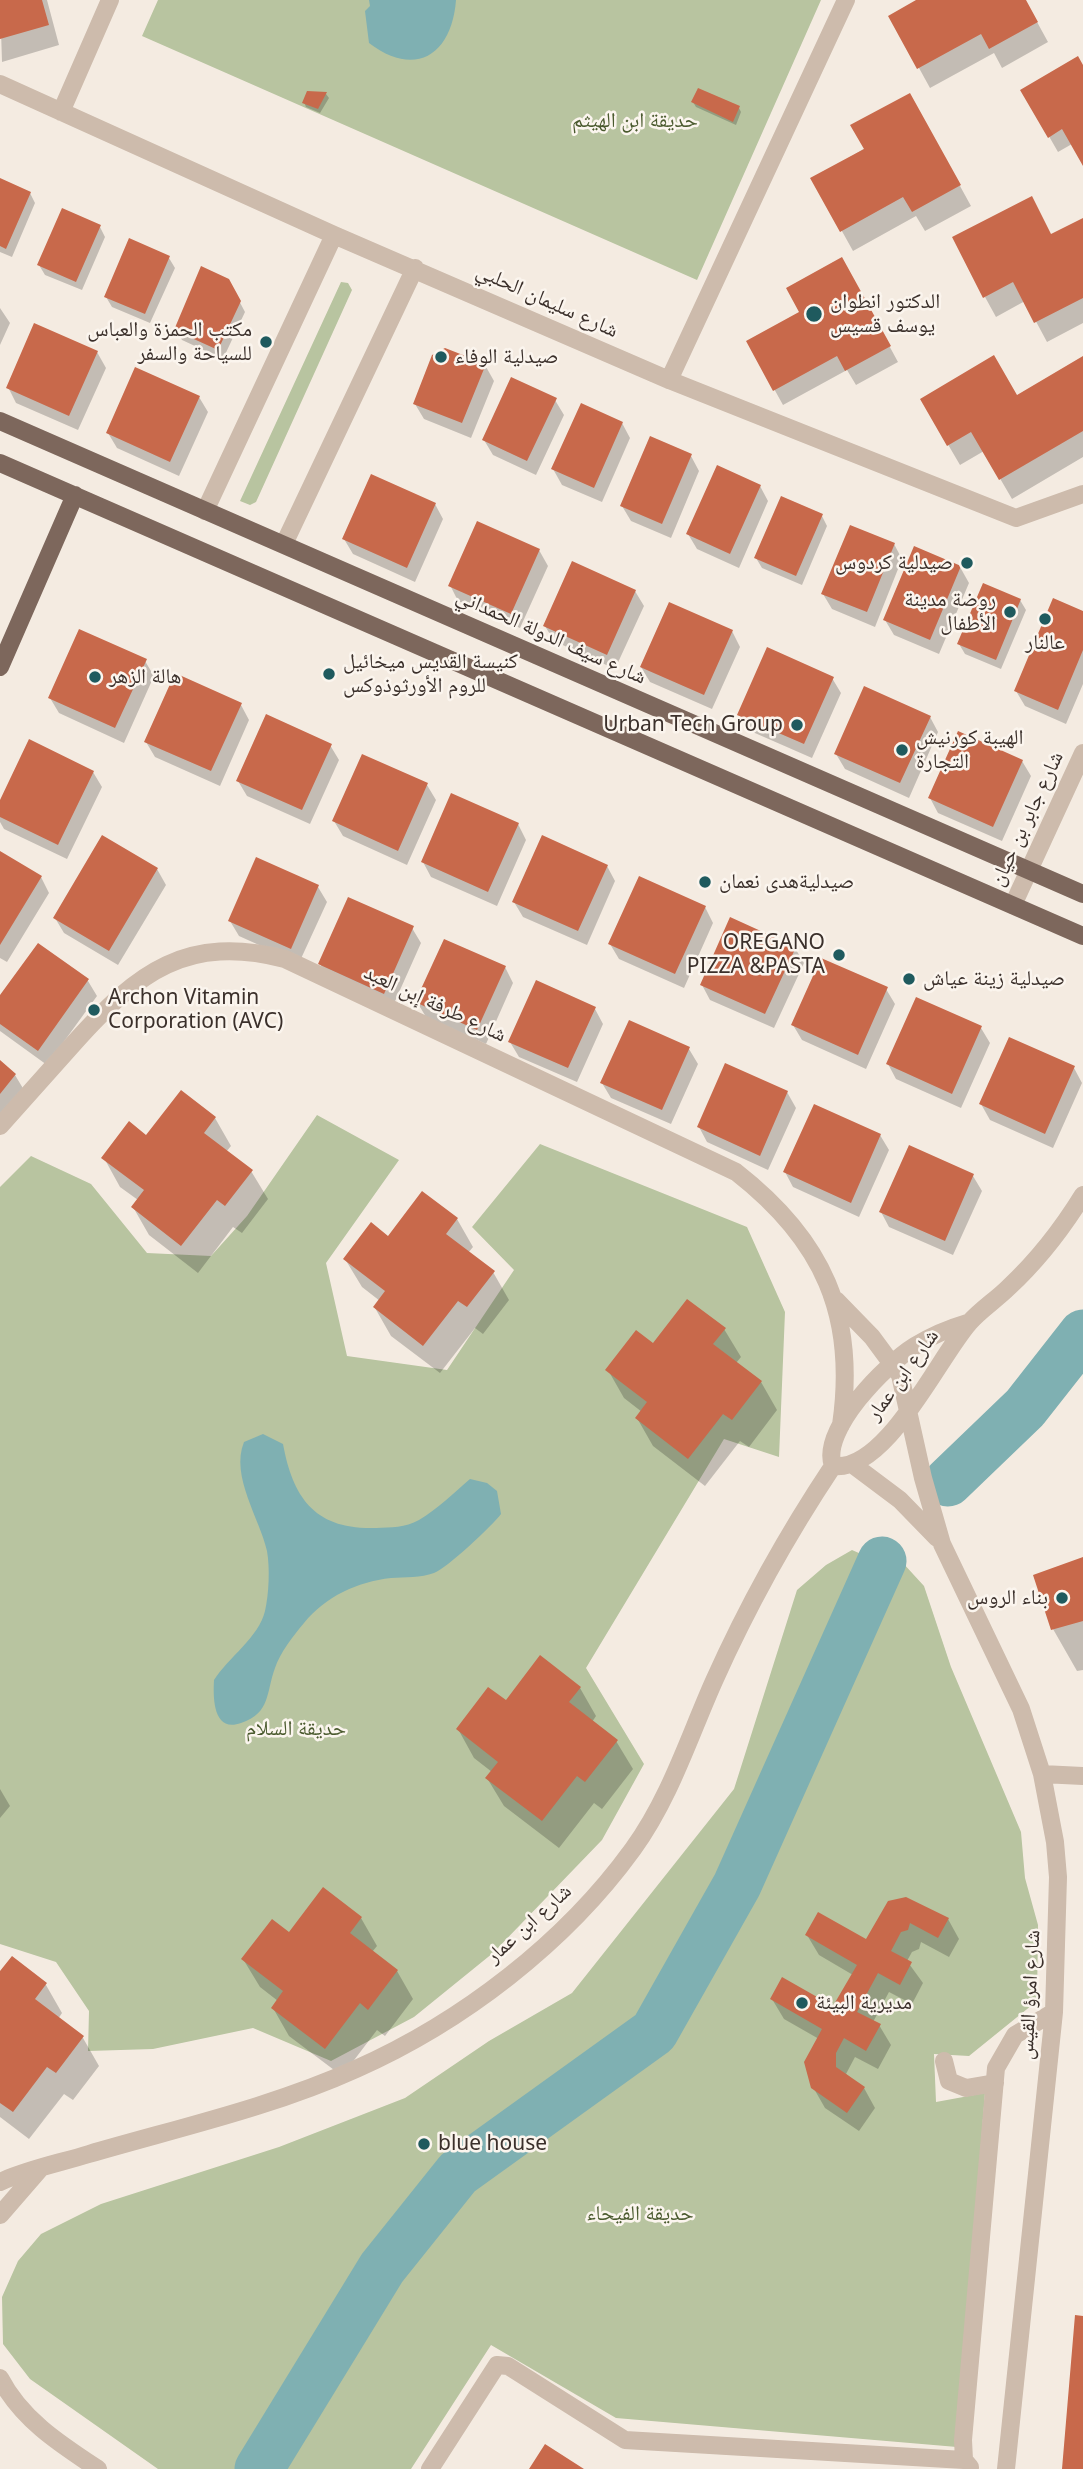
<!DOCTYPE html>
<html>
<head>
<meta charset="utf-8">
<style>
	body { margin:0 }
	canvas { display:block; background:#f4ebe1 }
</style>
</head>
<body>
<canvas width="1083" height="2469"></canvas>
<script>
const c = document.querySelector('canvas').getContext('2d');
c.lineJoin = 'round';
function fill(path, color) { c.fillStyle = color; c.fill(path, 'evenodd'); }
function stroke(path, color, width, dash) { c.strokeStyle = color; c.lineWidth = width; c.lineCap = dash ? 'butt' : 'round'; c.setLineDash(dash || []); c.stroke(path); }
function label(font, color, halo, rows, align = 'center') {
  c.font = font + ' "Noto Sans","Noto Naskh Arabic",sans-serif'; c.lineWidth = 5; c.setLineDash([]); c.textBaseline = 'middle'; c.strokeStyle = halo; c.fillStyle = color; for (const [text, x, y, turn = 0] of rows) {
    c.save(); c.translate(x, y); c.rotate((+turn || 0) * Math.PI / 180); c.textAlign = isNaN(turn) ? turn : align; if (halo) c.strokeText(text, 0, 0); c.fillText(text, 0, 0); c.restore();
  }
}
fill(new Path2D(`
	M158,0h663l-124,280 -555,-244z
	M341,282l7,1 4,7 -96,212 -6,3 -10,-4z
	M317,1115l82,45 -73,103 21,93 100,14 67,-100 -42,-43 68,-83 207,83 38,85 -6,145 -55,-18 -138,229 58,96 -42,76 -109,113 -79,64 -83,44 -78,-33 -100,21 -65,2 1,-40 -33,-49 -56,-18v-757l31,-31 60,28 56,69 64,3 36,-40z
	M852,1550l16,7 -151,331 -67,113 32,18 82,-149 116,-281 22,-27 22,24 27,81 70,165 4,46 13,47 -1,76 -68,55 -35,-2 2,48 49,-9 -28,354 -341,-29 -125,-73 -80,124h-253l-128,-90 -27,-35 -1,-47 16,-36 23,-27 60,-30 178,-57 126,-49 84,-57 83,-48 162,-204 63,-199 29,-25z`), '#b8c4a0');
fill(new Path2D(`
	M369,0h87c-4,54 -40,79 -87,43l-4,-32 5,-5z
	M263,1434l20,10c10,54 32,86 93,84 15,-1 29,0 43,-8 18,-11 35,-27 51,-41l17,4 10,8 4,23c-8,11 -55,55 -67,59 -13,5 -29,4 -43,5 -34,4 -65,18 -87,45 -11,13 -24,30 -29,45 -9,24 -4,45 -34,55 -28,10 -28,-25 -27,-43 14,-22 45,-43 51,-69 4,-17 5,-43 2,-60 -7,-32 -37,-75 -23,-109z`), '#7fb0b2');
fill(new Path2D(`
	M0,0h47l12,45 -57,17z
	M920,0h105l23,42 -46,26 -8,-15 -64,35 -11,-20z
	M1083,69v93l-11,-18 -14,8 -35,-61z
	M308,93l18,1 3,4 -9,15 -14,-6 -2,-5z
	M693,102l46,6 2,4 -5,13 -40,-18z
	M921,115l50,91 -46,25 -9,-15 -63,35 -40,-72z
	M0,180l30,13 5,10 -23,54 -12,-5z
	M1083,220v103l-36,19 -22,-41 -29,16 -11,-20 67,-61z
	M100,227l5,10 -23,53 -37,-15 -6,-10z
	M169,258l6,10 -25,55 -38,-16 -6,-10z
	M842,259l56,103 -42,23 -9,-15 -64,35 -35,-63 53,-29z
	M228,280l17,32 -22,47 -41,-19 -6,-10z
	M0,308l10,15 -10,22z
	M97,352l9,16 -28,62 -62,-27 -8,-16z
	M1083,358v99l-71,42 -28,-48 -24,14 -38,-65 94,-3z
	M485,365l9,16 -23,57 -47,-19 -9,-15z
	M199,397l9,15 -29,64 -62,-28 -9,-15z
	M555,400l9,15 -28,60 -43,-20 -9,-15z
	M622,423l8,15 -28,64 -40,-17 -9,-16z
	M691,456l8,15 -28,67 -40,-17 -9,-15z
	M760,486l8,15 -29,67 -42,-19 -9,-15z
	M435,504l8,15 -28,63 -62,-28 -9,-15z
	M822,516l5,10 -25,59 -40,-17 -6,-10z
	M894,544l8,15 -27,68 -43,-18 -9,-15z
	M539,550l9,16 -28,62 -62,-27 -8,-16z
	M960,567l9,16 -30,71 -45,-19 -9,-15z
	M635,591l9,15 -29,63 -61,-28 -9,-15z
	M1020,600l6,10 -25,59 -36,-15 -6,-10z
	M1083,613v71l-17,40 -41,-18 -9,-15z
	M732,631l8,16 -28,62 -62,-27 -9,-15z
	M145,661l9,15 -30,67 -65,-30 -9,-15z
	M832,678l9,15 -29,65 -64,-28 -9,-15z
	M241,705l8,15 -29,66 -65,-29 -9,-15z
	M930,717l8,15 -29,66 -64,-29 -9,-15z
	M330,745l9,15 -29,64 -63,-28 -9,-15z
	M1022,761l9,15 -29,65 -64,-28 -8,-15z
	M93,772l9,15 -35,72 -63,-30 -4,-7v-18z
	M427,785l9,15 -29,65 -64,-29 -9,-15z
	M518,824l8,16 -29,66 -66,-29 -8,-15z
	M0,853l41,24 8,16 -42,69 -7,-4z
	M607,866l8,15 -28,64 -64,-28 -9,-15z
	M157,869l9,16 -48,80 -54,-32 -9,-15z
	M318,887l9,15 -28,61 -60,-27 -9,-15z
	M705,907l8,16 -29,65 -65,-29 -9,-15z
	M412,928l9,15 -29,65 -63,-29 -9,-15z
	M38,945l50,36 9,15 -50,69 -47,-34v-33z
	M795,948l9,15 -30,65 -64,-28 -8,-15z
	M505,967l8,16 -27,61 -60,-27 -9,-15z
	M886,989l9,15 -29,65 -64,-29 -9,-15z
	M595,1009l8,15 -26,58 -58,-25 -9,-15z
	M981,1028l9,15 -29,65 -65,-29 -8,-15z
	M689,1049l9,15 -27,60 -60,-26 -9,-15z
	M0,1063l15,12 9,15 -24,29z
	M1074,1068l8,15 -29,65 -63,-28 -9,-16z
	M787,1092l9,16 -28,62 -61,-28 -8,-15z
	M215,1118l16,28 -5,6 25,19 17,28 -26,34 -9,-6 -35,46 -49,-38 -16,-28 5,-7 -18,-13 -16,-29 43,-21z
	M880,1135l9,15 -30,67 -66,-30 -8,-15z
	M973,1176l9,15 -29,64 -64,-28 -8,-15z
	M457,1219l16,28 -5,6 25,19 16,28 -26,34 -8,-6 -35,45 -49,-37 -16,-28 5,-7 -18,-14 -17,-28 44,-21z
	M724,1329l17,28 -5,6 25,19 16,28 -28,37 -9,-6 -35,45 -52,-40 -16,-28 5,-6 -18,-14 -16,-28 45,-25z
	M1083,1559v111l-6,1 -24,-42z
	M580,1688l16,28 -4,6 24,19 17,28 -31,40 -8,-6 -35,45 -55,-42 -17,-28 5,-6 -18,-14 -16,-29 48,-27z
	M0,1789l10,17 -10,12z
	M890,1903l58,16 11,20 -10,18 -28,-15 -2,7 -7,3 -5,9 16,22 -11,21 -23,-12 -16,30 6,3 12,20 -13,24 -23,-12 -9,17 18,14 11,20 -16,23 -34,-23 -12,-21 6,-48 -35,-20 -12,-20 62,10 19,-34 -34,-20 -12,-20 60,6z
	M361,1918l16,28 -5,6 25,19 16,28 -28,37 -8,-6 -35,46 -53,-40 -16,-28 5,-7 -18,-14 -17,-28 46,-24z
	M12,1959l34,26 16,28 -4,6 25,19 16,28 -26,34 -9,-6 -35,45 -29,-22v-143z`), '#0003');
stroke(new Path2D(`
	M948,1482l77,-74 58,-74
	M259,2469l123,-201 76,-95 196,-141 83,-147 145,-324`), '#7fb0b2', 49);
fill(new Path2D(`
	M0,0h42l7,25 -49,14z
	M916,0h110l12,22 -49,27 -8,-15 -64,35 -29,-53z
	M1078,56l5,9v101l-21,-37 -14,9 -28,-48z
	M698,88l42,18 -7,16 -42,-20z
	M307,91l20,1 -9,17 -16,-6z
	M910,93l51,92 -49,27 -9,-15 -63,35 -30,-54 54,-29 -14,-24z
	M0,178l31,14 -25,57 -6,-3z
	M1032,196l19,38 32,-16v80l-49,25 -21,-41 -30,16 -31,-61z
	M62,208l39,17 -25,57 -39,-17z
	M129,238l41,18 -25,58 -41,-17z
	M842,257l49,89 -46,25 -8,-15 -64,35 -27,-50 53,-29 -13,-24z
	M201,266l28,13 12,22 -23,49 -44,-20z
	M34,323l64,28 -29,65 -63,-28z
	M445,348l41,16 -24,59 -49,-19 19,-49z
	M994,355l23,40 66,-39v75l-84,49 -28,-48 -24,14 -27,-47z
	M135,367l65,29 -30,66 -64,-29z
	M511,377l46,21 -30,63 -45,-21z
	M581,403l42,19 -29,66 -43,-19z
	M650,436l42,18 -30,70 -42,-18z
	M717,465l44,20 -31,69 -44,-20z
	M371,474l65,29 -29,65 -65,-29z
	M781,496l42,18 -27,62 -42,-18z
	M477,521l63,28 -29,65 -63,-28z
	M850,525l45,18 -28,69 -46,-18z
	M914,546l47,20 -31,74 -47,-20z
	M572,561l64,29 -29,65 -64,-29z
	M983,583l38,16 -25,61 -39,-16z
	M1053,598l30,13v39l-25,60 -44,-19z
	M669,602l64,28 -29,65 -64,-28z
	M79,629l68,30 -32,69 -67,-30z
	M767,647l67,30 -30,67 -67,-29z
	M175,673l67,30 -31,68 -67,-29z
	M864,686l67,30 -31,67 -66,-29z
	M266,714l66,30 -30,66 -66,-29z
	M958,731l65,29 -30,67 -65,-29z
	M29,739l65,32 -36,74 -58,-28v-17z
	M362,754l66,29 -30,68 -66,-30z
	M451,793l68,30 -31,69 -67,-30z
	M102,835l56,33 -49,83 -56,-33z
	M542,835l66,30 -30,66 -66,-29z
	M0,851l42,25 -42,69z
	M256,857l63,28 -28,64 -63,-28z
	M639,876l67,30 -31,68 -67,-30z
	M348,897l66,29 -30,68 -66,-30z
	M730,917l66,30 -31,67 -65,-29z
	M444,939l62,27 -29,64 -62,-28z
	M38,943l51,36 -51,72 -38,-27v-29z
	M821,958l67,29 -30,68 -67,-30z
	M536,980l60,27 -28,61 -60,-26z
	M916,997l66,29 -30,68 -66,-30z
	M629,1020l61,27 -28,63 -62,-27z
	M1009,1037l66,29 -30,68 -66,-30z
	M0,1060l16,14 -16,20z
	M725,1063l63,28 -28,65 -63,-29z
	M181,1090l35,27 -12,16 49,37 -28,36 -8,-6 -36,46 -50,-39 13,-17 -43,-32 28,-37 17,14z
	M814,1104l67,30 -30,69 -68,-31z
	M909,1145l65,29 -29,67 -66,-29z
	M422,1191l36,27 -12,16 49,37 -28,36 -9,-6 -35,45 -50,-39 12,-16 -42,-32 28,-37 17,14z
	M687,1299l39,29 -13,16 49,37 -30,39 -9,-6 -35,45 -53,-41 12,-16 -42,-32 31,-40 17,13z
	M1083,1557v64l-32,9 -18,-55z
	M540,1655l41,32 -12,15 49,38 -33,42 -8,-6 -35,45 -57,-43 13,-16 -42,-33 32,-42 18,13z
	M323,1887l39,30 -12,16 48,37 -30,40 -8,-7 -35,46 -54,-41 12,-17 -42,-32 31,-40 17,13z
	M906,1897l43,21 -11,20 -28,-15 -2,7 -7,2 -10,19 21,11 -12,23 -22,-12 -21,39 24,12 -15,27 -22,-13 -8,15v14l29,20 -18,26 -36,-25 -7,-26 18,-33 -52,-30 12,-22 51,29 24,-41 -52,-30 13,-23 48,27 22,-38z
	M12,1956l35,27 -12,16 49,37 -28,37 -9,-6 -34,45 -13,-9v-132z
	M1075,2315l8,1v153h-21z
	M545,2444l39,25h-55z`), '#c8694b');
stroke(new Path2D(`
	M0,84l334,151 335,145 347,138 67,-24
	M61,112l49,-112
	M669,380l177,-380
	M205,511l129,-276
	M284,544l131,-276
	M1013,905l70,-152
	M0,1126c25,-28 50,-56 75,-84 63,-70 112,-108 210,-83l451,213c87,68 121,143 105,253
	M836,1300l36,37 28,38 23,103 19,66 79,165 21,65 13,68 3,35 -4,135 -48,457
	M852,1464l48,36 37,38
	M833,1466c53,7 105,-108 136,-143 11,-13 27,-23 40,-36 29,-27 53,-58 74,-92
	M833,1466c-13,-36 53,-102 82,-120 17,-11 35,-18 55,-24
	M1042,1774l41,2
	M944,2061l5,20 17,7 29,-5
	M0,2182c28,-13 60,-19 89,-28 89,-26 183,-47 267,-85 106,-47 209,-126 277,-220 37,-51 56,-112 81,-168 34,-76 73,-146 119,-215
	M0,2215l39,-45
	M0,2378c21,41 60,66 98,91
	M970,2467l-6,-7 -1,-20 33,-372 19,-33 39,-23
	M430,2469l67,-104 11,1 117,74 339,20`), '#cdbbac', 18);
stroke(new Path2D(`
	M0,421l1083,473
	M0,463l1083,473
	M0,667l75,-172`), '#7d675c', 18);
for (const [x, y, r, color] of [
	[814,314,9,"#1f5a5e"],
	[266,342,7,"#1f5a5e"],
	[441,357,7,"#1f5a5e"],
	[967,563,7,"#1f5a5e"],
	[1010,612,7,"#1f5a5e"],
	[1045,619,7,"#1f5a5e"],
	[329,674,7,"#1f5a5e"],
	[95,677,7,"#1f5a5e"],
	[797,725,7,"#1f5a5e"],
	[902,750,7,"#1f5a5e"],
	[705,882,7,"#1f5a5e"],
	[839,955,7,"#1f5a5e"],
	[909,979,7,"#1f5a5e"],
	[94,1010,7,"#1f5a5e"],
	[1062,1598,7,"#1f5a5e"],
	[802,2003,7,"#1f5a5e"],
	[424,2144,7,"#1f5a5e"]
]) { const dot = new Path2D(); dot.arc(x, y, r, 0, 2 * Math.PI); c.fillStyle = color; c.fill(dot); stroke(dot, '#fbf5ee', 2.5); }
label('21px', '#4a5a2e', '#fbf5ee', [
	["حديقة ابن الهيثم",635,121],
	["حديقة السلام",296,1729],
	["حديقة الفيحاء",640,2214]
]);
label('21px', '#3b302b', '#fbf5ee', [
	["شارع سليمان الحلبي",547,301,24],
	["شارع سيف الدولة الحمداني",551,637,24],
	["شارع جابر بن حيان",1027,819,-65],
	["شارع طرفة إبن العبد",435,1004,25],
	["شارع ابن عمار",903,1375,-54],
	["شارع ابن عمار",529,1924,-42],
	["شارع امرؤ القيس",1030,1995,-87]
]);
label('21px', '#3b302b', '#fbf5ee', [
	["الدكتور انطوان",830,302],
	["يوسف قسيس",830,326],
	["مكتب الحمزة والعباس",252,330,"right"],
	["للسياحة والسفر",252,354,"right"],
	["صيدلية الوفاء",455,357],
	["صيدلية كردوس",953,563,"right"],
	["روضة مدينة",996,600,"right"],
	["الأطفال",996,624,"right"],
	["عالنار",1045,643,"center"],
	["كنيسة القديس ميخائيل",343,662],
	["للروم الأورثوذوكس",343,686],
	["هالة الزهر",109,677],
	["Urban Tech Group",783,725,"right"],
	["الهيبة كورنيش",916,738],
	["التجارة",916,762],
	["صيدليةهدى نعمان",719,882],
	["OREGANO",825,943,"right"],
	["PIZZA &PASTA",825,967,"right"],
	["صيدلية زينة عياش",923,979],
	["Archon Vitamin",108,998],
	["Corporation (AVC)",108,1022],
	["بناء الروس",1048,1598,"right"],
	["مديرية البيئة",816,2003],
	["blue house",438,2144]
], 'left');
</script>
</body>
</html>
